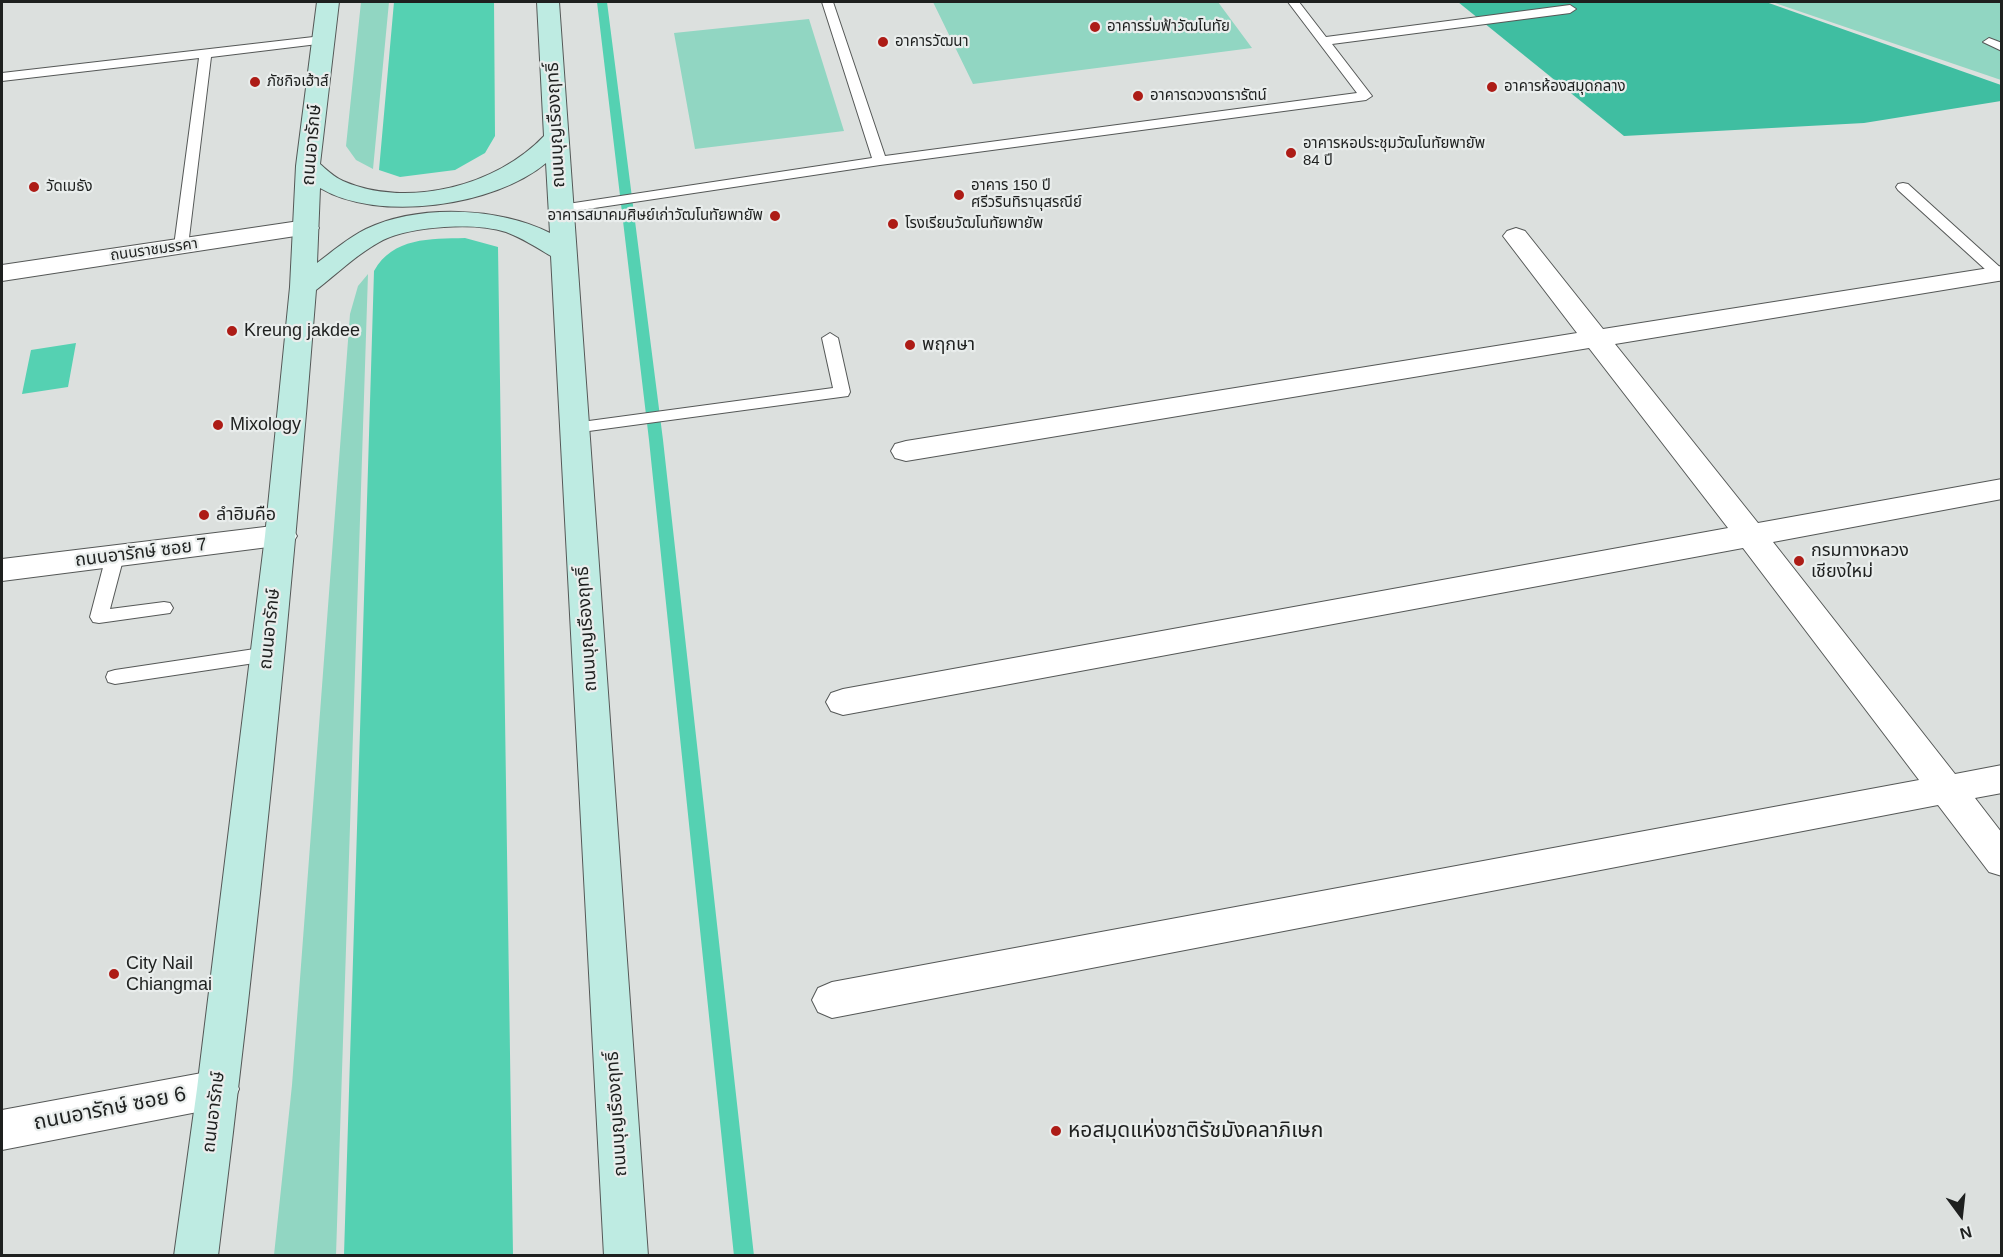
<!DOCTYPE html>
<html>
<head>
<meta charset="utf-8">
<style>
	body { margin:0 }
	#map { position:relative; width:2003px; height:1257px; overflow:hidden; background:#dce0de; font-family:Helvetica,sans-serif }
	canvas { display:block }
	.frame { position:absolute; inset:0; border:3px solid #1e201f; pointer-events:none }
	.north { position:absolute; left:1931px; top:1185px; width:60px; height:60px; -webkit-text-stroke:4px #e9edec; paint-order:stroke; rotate:165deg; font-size:16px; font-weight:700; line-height:24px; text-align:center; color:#1e201f }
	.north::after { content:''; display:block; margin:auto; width:21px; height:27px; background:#1e201f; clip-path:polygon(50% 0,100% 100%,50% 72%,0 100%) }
</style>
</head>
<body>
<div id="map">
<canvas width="2003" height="1257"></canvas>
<div class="frame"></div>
<div class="north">N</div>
</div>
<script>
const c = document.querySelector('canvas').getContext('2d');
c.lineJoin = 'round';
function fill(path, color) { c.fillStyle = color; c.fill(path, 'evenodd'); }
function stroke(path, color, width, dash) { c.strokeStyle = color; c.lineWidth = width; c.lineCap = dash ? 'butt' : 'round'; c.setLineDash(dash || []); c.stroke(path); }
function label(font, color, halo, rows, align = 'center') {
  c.font = font + ' Helvetica,"Noto Sans Thai",sans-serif'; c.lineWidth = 4.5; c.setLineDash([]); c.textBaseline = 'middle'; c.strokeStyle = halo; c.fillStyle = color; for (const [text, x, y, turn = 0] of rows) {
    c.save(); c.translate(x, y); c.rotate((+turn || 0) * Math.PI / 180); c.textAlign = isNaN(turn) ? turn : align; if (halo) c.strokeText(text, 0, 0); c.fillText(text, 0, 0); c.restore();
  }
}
fill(new Path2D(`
	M361,2h28l-16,167 -17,-9 -10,-14z
	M933,2h285l34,46 -279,36z
	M1772,2h229v78z
	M809,19l35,112 -149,18 -21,-116z
	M368,274l-32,981h-62l18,-170 58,-771 8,-28z`), '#91d6c2');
fill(new Path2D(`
	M1458,2h308l235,83v16l-137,22 -240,13z`), '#3fbea1');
fill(new Path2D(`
	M394,2h100l1,134 -10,17 -30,17 -55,7 -21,-7z
	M465,238l33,9 15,1008h-169l30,-984c19,-34 56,-32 91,-33z
	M76,343l-8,44 -46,7 9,-44z`), '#55d1b2');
fill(new Path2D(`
	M597,2h10l56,438 91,816h-20l-85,-816z`), '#55d1b2');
const service = new Path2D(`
	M822,2h11l52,154 472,-63 -69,-91h11l27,35 244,-32 6,4 -6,4 -238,31 40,52 -6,4 -486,65 -319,48 -5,-1 -2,-3 7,-4 311,-47z
	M322,36l6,4 -2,3 -115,14 -23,189 -7,4 -7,-4 25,-188 -197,23v-8z
	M1989,38l13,5v8l-19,-9z
	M1903,183l5,1 94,85v12l-5,-1 -99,-90 -2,-3 2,-3z
	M830,333l8,5 12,54 -2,4 -274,37 -6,-1 -2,-4 2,-4 6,-1 259,-35 -11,-50z
	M115,550l6,2 3,4 -14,53 54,-7 6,1 3,5 -3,5 -71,10 -6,-1 -3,-5 16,-61 3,-4z
	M268,647l6,2 3,5 -3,5 -6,2 -153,23 -7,-2 -2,-5 2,-5 7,-2z`);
const minor = new Path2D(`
	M1516,228l9,3 78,98 399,-63v14l-4,1 -383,63 143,179 244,-44v20l-229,43 182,232 47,-9v28l-27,5 27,35v43l-13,-4 -51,-67 -1106,213 -14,-6 -6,-12 6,-12 14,-6 1087,-202 -176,-232 -900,167 -12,-4 -5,-9 5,-9 12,-4 885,-161 -139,-180 -683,113 -11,-3 -4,-7 4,-7 11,-3 671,-108 -74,-97 4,-5z
	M281,525l11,3 5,8 -5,8 -290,37v-22z
	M218,1070l15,5 6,14 -6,14 -15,5 -216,42v-40z`);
const tertiary = new Path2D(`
	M306,220l9,3 4,5 -4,5 -313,48v-16z`);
const secondary = new Path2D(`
	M317,2h22l-19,162c7,6 14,13 23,17 64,28 154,5 201,-45l-7,-134h22l89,1254h-44l-53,-1000c-15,-9 -29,-18 -45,-24 -31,-10 -94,-6 -123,8 -25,13 -45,33 -67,50 -25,322 -58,644 -98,966h-44l23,-167 68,-553 25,-249 6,-121zM546,163l4,70c-51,-26 -132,-29 -184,-4 -18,9 -33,22 -49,34l3,-75c58,35 175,18 226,-25z`);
stroke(service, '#555857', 2);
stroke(minor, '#555857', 2);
stroke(tertiary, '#555857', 2);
stroke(secondary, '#555857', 2);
fill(service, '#fff');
fill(minor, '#fff');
fill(tertiary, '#fff');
fill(secondary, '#beebe2');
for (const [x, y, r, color] of [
	[1095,27,6,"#ad1c16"],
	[883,42,6,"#ad1c16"],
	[255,82,6,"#ad1c16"],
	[1492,87,6,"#ad1c16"],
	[1138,96,6,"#ad1c16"],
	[1291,153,6,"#ad1c16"],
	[34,187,6,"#ad1c16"],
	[959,195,6,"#ad1c16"],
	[775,216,6,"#ad1c16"],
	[893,224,6,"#ad1c16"],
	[232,331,6,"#ad1c16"],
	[910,345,6,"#ad1c16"],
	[218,425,6,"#ad1c16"],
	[204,515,6,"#ad1c16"],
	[1799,561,6,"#ad1c16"],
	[114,974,6,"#ad1c16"],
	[1056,1131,6,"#ad1c16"]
]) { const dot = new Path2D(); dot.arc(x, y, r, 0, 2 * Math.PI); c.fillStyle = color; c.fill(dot); stroke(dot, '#e9edec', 2); }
label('15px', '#1e201f', '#e9edec', [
	["อาคารร่มฟ้าวัฒโนทัย",1107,27],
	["อาคารวัฒนา",895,42],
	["ภัชกิจเฮ้าส์",267,82],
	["อาคารห้องสมุดกลาง",1504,87],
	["อาคารดวงดารารัตน์",1150,96],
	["อาคารหอประชุมวัฒโนทัยพายัพ",1303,144],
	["84 ปี",1303,161],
	["อาคาร 150 ปี",971,186],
	["ศรีวรินทิรานุสรณีย์",971,203],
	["วัดเมธัง",46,187],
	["อาคารสมาคมศิษย์เก่าวัฒโนทัยพายัพ",763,216,"right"],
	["โรงเรียนวัฒโนทัยพายัพ",905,224]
], 'left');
label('15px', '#1e201f', '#e9edec', [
	["ถนนราชมรรคา",154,250,-8]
]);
label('18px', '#1e201f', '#e9edec', [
	["ถนนบุญเรืองฤทธิ์",556,125,-93],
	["ถนนอารักษ์",312,145,-85],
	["ถนนอารักษ์ ซอย 7",141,553,-7],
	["ถนนอารักษ์",270,629,-84],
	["ถนนบุญเรืองฤทธิ์",587,629,-94],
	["ถนนอารักษ์",214,1112,-83],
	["ถนนบุญเรืองฤทธิ์",617,1114,-94]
]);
label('18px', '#1e201f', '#e9edec', [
	["Kreung jakdee",244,331],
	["พฤกษา",922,345],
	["Mixology",230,425],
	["ลำฮิมคือ",216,515],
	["กรมทางหลวง",1811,551],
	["เชียงใหม่",1811,572],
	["City Nail",126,964],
	["Chiangmai",126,985]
], 'left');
label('21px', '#1e201f', '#e9edec', [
	["ถนนอารักษ์ ซอย 6",110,1109,-11]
]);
label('21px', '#1e201f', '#e9edec', [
	["หอสมุดแห่งชาติรัชมังคลาภิเษก",1068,1131]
], 'left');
</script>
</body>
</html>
